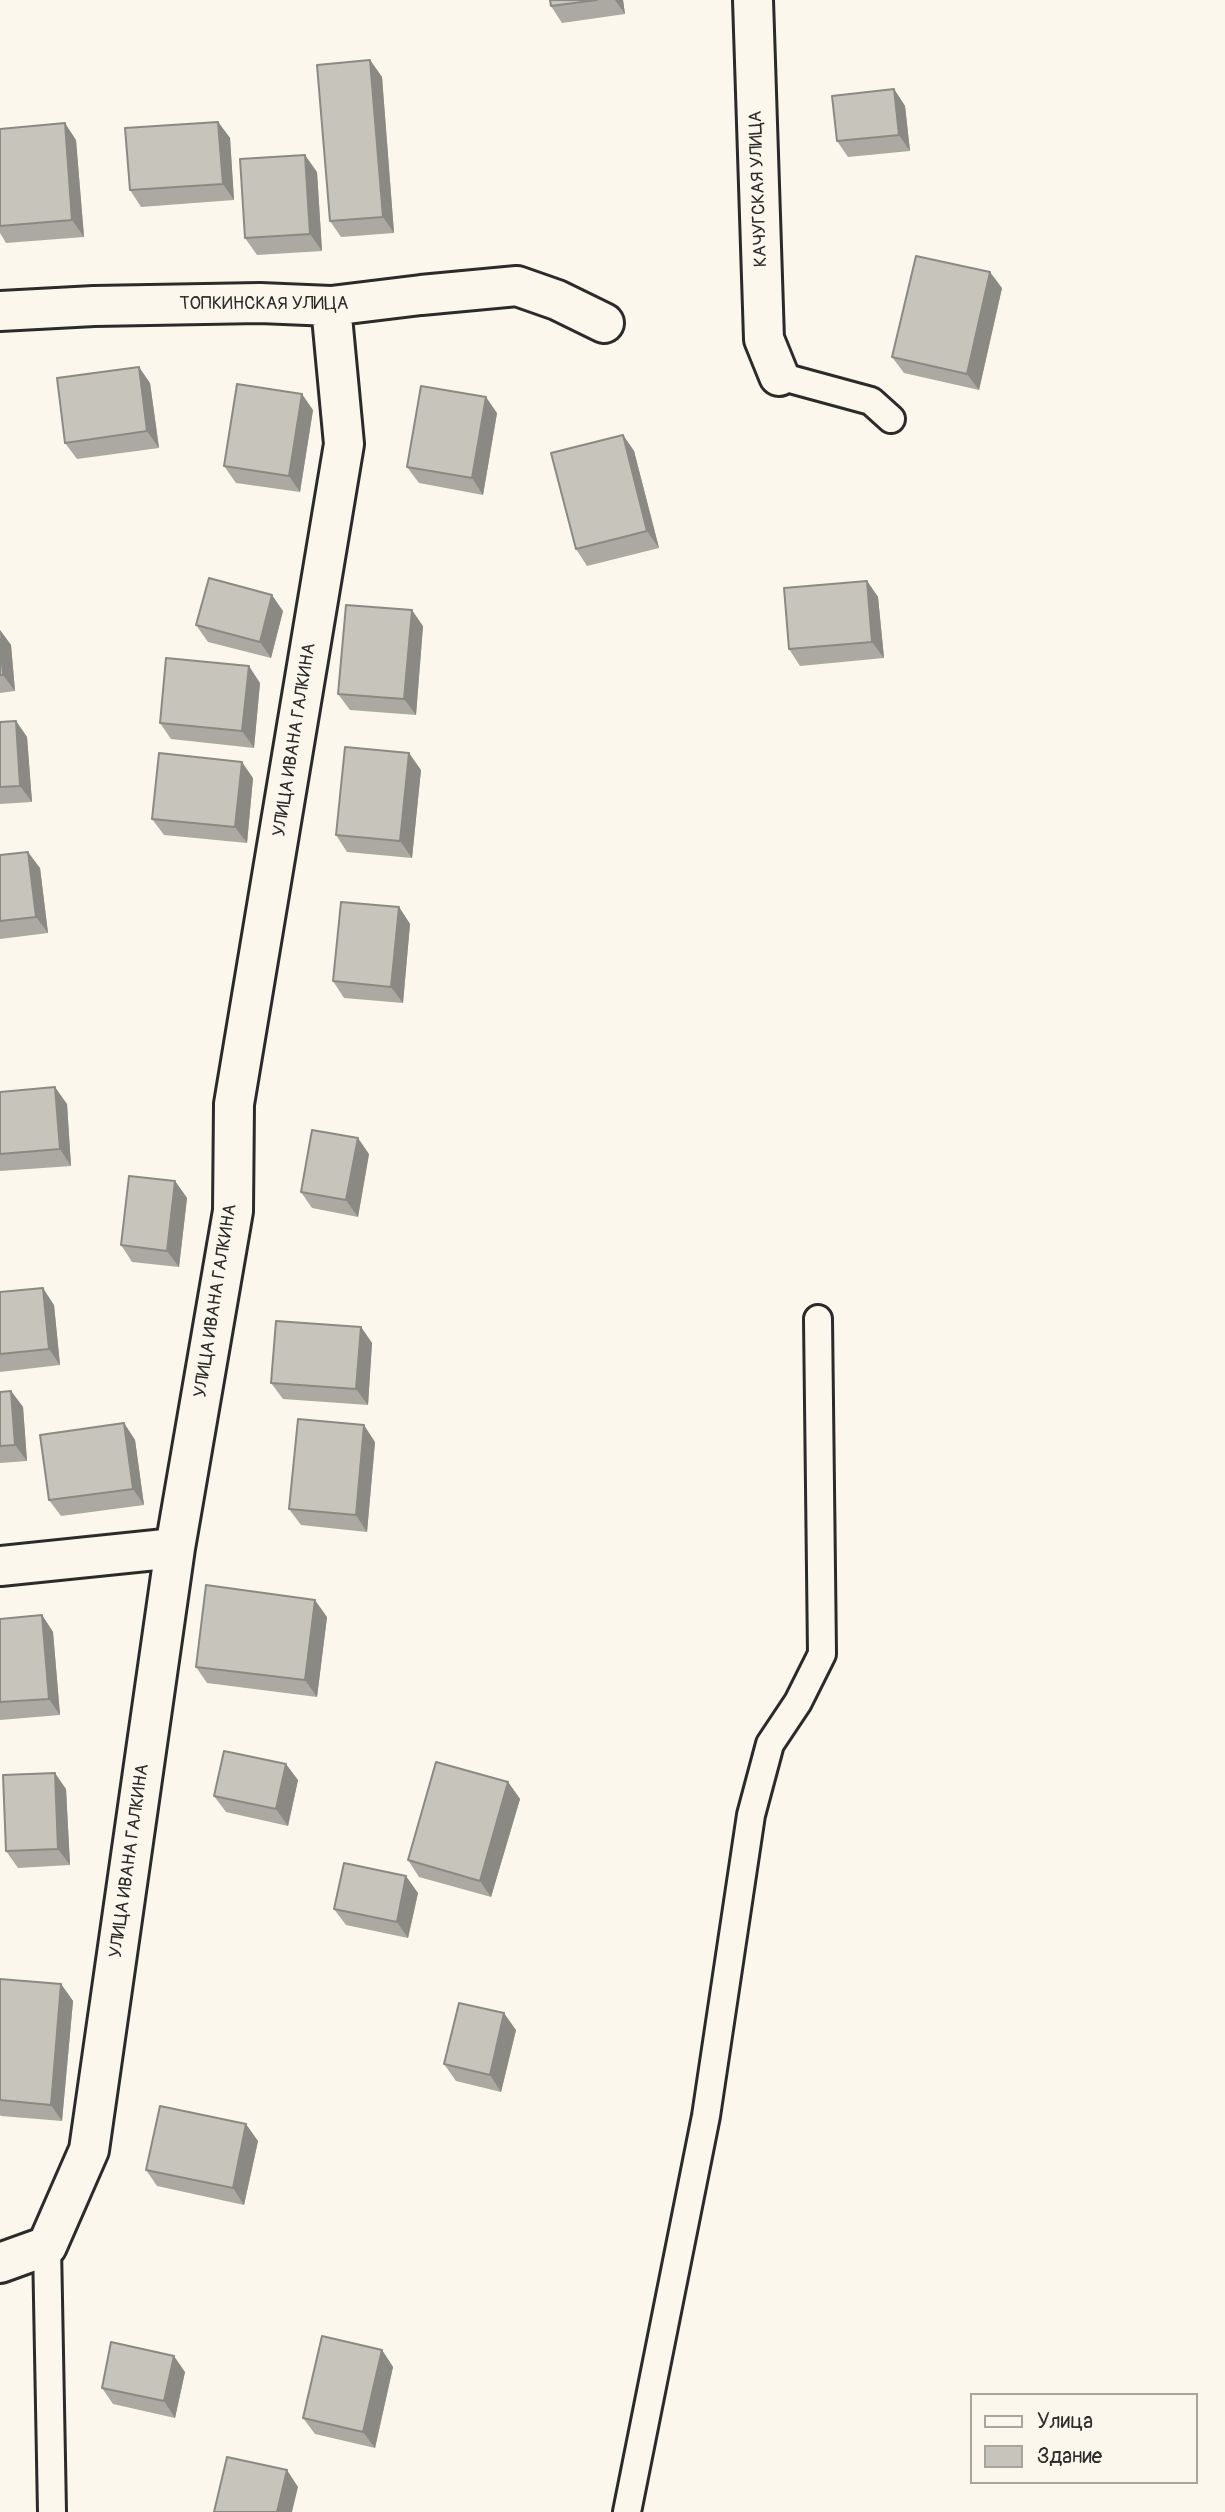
<!DOCTYPE html>
<html>
<head>
<meta charset="utf-8">
<style>
	body { margin:0 }
	#map { position:relative; width:1225px; height:2512px; overflow:hidden; background:#fbf7ec; font-family:Pangolin,sans-serif }
	canvas { display:block }
	.legend { position:absolute; left:970px; top:2393px; width:228px; height:91px; box-sizing:border-box; background:#fbf7ec; border:2px solid #a8a59f; margin:0; padding:9px 12px; list-style:none; font-size:21px; color:#2b2b2b }
	.legend li { display:flex; align-items:center; gap:14px; height:35px }
	.legend b { width:35px; border:2px solid #a8a59f }
</style>
</head>
<body>
<div id="map">
<canvas width="1225" height="2512"></canvas>
<ul class="legend">
<li><b style="height:9px;background:#fbf7ec"></b>Улица</li>
<li><b style="height:19px;background:#c7c4bc"></b>Здание</li>
</ul>
</div>
<script>
const c = document.querySelector('canvas').getContext('2d');
c.lineJoin = 'round';
function stroke(path, color, width, dash) { c.strokeStyle = color; c.lineWidth = width; c.lineCap = dash ? 'butt' : 'round'; c.setLineDash(dash || []); c.stroke(path); }
function fill(path, color) { c.fillStyle = color; c.fill(path, 'evenodd'); }
function label(font, color, halo, rows, align = 'center') {
  c.font = font + ' Pangolin,sans-serif'; c.lineWidth = 6; c.setLineDash([]); c.textBaseline = 'middle'; c.strokeStyle = halo; c.fillStyle = color; for (const [text, x, y, turn = 0] of rows) {
    c.save(); c.translate(x, y); c.rotate((+turn || 0) * Math.PI / 180); c.textAlign = isNaN(turn) ? turn : align; if (halo) c.strokeText(text, 0, 0); c.fillText(text, 0, 0); c.restore();
  }
}
const lane = new Path2D(`
	M779,376l92,25 20,18
	M47,2246l5,266
	M627,2512l79,-396 45,-301 19,-71 28,-42 24,-48 -4,-335`);
const street = new Path2D(`
	M753,0l11,339 15,37
	M0,311l94,-5 166,-3 71,3 90,-11 96,-9 40,14 47,23
	M0,1566l175,-18
	M0,2263l47,-17 42,-96 86,-602 58,-337 1,-107 110,-660 -13,-138`);
stroke(lane, '#2b2b2b', 32);
stroke(street, '#2b2b2b', 44);
stroke(lane, '#fbf7ec', 26);
stroke(street, '#fbf7ec', 38);
fill(new Path2D(`
	M550,0h73l2,14 -63,9 -11,-17z
	M370,60l12,17 12,156 -53,4 -11,-16z
	M894,89l11,17 5,45 -62,6 -11,-16z
	M218,122l12,16 4,62 -93,7 -11,-17z
	M0,129l76,11 8,97 -78,6 -6,-10z
	M317,172l5,79 -65,4 -12,-17z
	M1002,288l-23,102 -75,-17 -12,-16z
	M150,383l9,65 -82,11 -12,-16z
	M313,410l-13,82 -64,-9 -12,-17z
	M497,413l-14,82 -64,-12 -12,-16z
	M623,435l11,16 25,97 -72,18 -11,-17z
	M867,581l11,16 6,61 -84,8 -11,-17z
	M283,611l-12,47 -63,-16 -12,-17z
	M423,626l-7,89 -66,-5 -12,-16z
	M0,630l11,15 4,46 -15,2z
	M260,683l-6,65 -83,-9 -11,-16z
	M16,721l11,16 5,65 -32,2v-82z
	M421,770l-9,88 -65,-6 -11,-17z
	M253,778l-6,65 -83,-8 -12,-16z
	M0,855l40,13 8,65 -48,6z
	M399,907l11,17 -7,79 -59,-5 -11,-17z
	M0,1092l67,12 4,62 -71,5z
	M369,1154l-11,63 -46,-9 -11,-16z
	M175,1181l12,17 -8,69 -47,-5 -11,-17z
	M0,1292l54,13 6,60 -60,7z
	M361,1327l11,16 -4,62 -85,-6 -12,-16z
	M11,1391l12,16 4,54 -27,2v-71z
	M124,1423l11,17 9,65 -83,11 -12,-16z
	M375,1442l-8,90 -66,-7 -12,-16z
	M42,1615l11,17 7,83 -60,5v-101z
	M327,1617l-10,80 -110,-14 -11,-16z
	M298,1780l-10,46 -62,-14 -12,-16z
	M508,1782l12,17 -29,98 -72,-20 -11,-17z
	M66,1789l4,76 -52,3 -12,-17z
	M418,1893l-10,45 -62,-13 -12,-16z
	M0,1979l61,5 12,17 -11,120 -61,-5 -1,-1z
	M516,2030l-15,62 -45,-11 -12,-17z
	M258,2141l-14,64 -87,-19 -11,-16z
	M382,2350l11,17 -18,81 -60,-14 -12,-16z
	M185,2372l-10,46 -62,-14 -11,-16z`), '#aba9a2');
fill(new Path2D(`
	M615,0h8l2,14z
	M370,60l12,17 12,156 -11,-16z
	M894,89l11,17 5,45 -11,-16z
	M218,122l12,16 4,62 -11,-16z
	M65,123l11,17 8,97 -12,-17z
	M305,155l12,17 5,79 -12,-17z
	M990,272l12,16 -23,102 -12,-16z
	M139,367l11,16 9,65 -12,-17z
	M302,394l11,16 -13,82 -11,-16z
	M486,397l11,16 -14,82 -11,-17z
	M623,435l11,16 25,97 -12,-17z
	M867,581l11,16 6,61 -12,-16z
	M272,595l11,16 -12,47 -11,-16z
	M412,610l11,16 -7,89 -12,-16z
	M0,630l11,15 4,46 -12,-16z
	M249,666l11,17 -6,65 -12,-17z
	M16,721l11,16 5,65 -12,-16z
	M409,753l12,17 -9,88 -12,-17z
	M242,762l11,16 -6,65 -12,-16z
	M28,852l12,16 8,65 -12,-16z
	M399,907l11,17 -7,79 -12,-16z
	M55,1087l12,17 4,62 -11,-17z
	M358,1138l11,16 -11,63 -12,-17z
	M175,1181l12,17 -8,69 -12,-16z
	M43,1288l11,17 6,60 -11,-16z
	M361,1327l11,16 -4,62 -12,-16z
	M11,1391l12,16 4,54 -12,-16z
	M124,1423l11,17 9,65 -11,-16z
	M364,1425l11,17 -8,90 -11,-17z
	M315,1600l12,17 -10,80 -12,-17z
	M42,1615l11,17 7,83 -11,-16z
	M286,1764l12,16 -10,46 -12,-17z
	M55,1773l11,16 4,76 -12,-16z
	M508,1782l12,17 -29,98 -11,-16z
	M406,1876l12,17 -10,45 -11,-16z
	M61,1984l12,17 -11,120 -11,-16z
	M504,2013l12,17 -15,62 -11,-17z
	M246,2124l12,17 -14,64 -11,-17z
	M382,2350l11,17 -18,81 -12,-16z
	M174,2356l11,16 -10,46 -11,-17z
	M287,2470l11,17 -6,25h-15z`), '#8b8984');
const building = new Path2D(`
	M550,0h47l-46,6z
	M370,60l13,157 -53,4 -13,-156z
	M894,89l5,46 -62,6 -5,-45z
	M218,122l5,62 -93,6 -5,-62z
	M65,123l7,97 -72,6v-97z
	M305,155l5,79 -65,4 -5,-79z
	M916,256l74,16 -23,102 -75,-17z
	M139,367l8,64 -82,12 -8,-65z
	M237,384l65,10 -13,82 -65,-10z
	M421,386l65,11 -14,81 -65,-11z
	M623,435l24,96 -71,18 -25,-96z
	M209,578l63,17 -12,47 -64,-17z
	M867,581l5,61 -83,7 -5,-61z
	M346,605l66,5 -8,89 -66,-5z
	M0,639l3,36h-3z
	M166,658l83,8 -7,65 -82,-8z
	M16,721l4,65 -20,1v-65z
	M345,747l64,6 -9,88 -64,-6z
	M159,753l83,9 -7,65 -83,-8z
	M28,852l8,65 -36,4v-66z
	M341,902l58,5 -8,80 -58,-6z
	M55,1087l5,62 -60,5v-62z
	M312,1130l46,8 -12,62 -45,-8z
	M129,1176l46,5 -8,70 -46,-6z
	M43,1288l6,61 -49,5v-62z
	M276,1321l85,6 -5,62 -85,-6z
	M11,1391l4,54 -15,1v-54z
	M298,1419l66,6 -8,90 -67,-6z
	M124,1423l9,66 -84,11 -9,-65z
	M206,1585l109,15 -10,80 -109,-13z
	M42,1615l7,84 -49,3v-83z
	M224,1751l62,13 -10,45 -62,-13z
	M436,1762l72,20 -28,99 -72,-21z
	M55,1773l3,76 -52,2 -3,-76z
	M344,1863l62,13 -9,46 -63,-13z
	M0,1979l61,5 -10,121 -51,-5z
	M459,2003l45,10 -14,62 -46,-11z
	M160,2106l86,18 -13,64 -87,-18z
	M322,2336l60,14 -19,82 -60,-14z
	M111,2342l63,14 -10,45 -62,-13z
	M227,2457l60,13 -10,42h-63z`);
fill(building, '#c7c4bc');
stroke(building, '#8b8984', 2);
label('18px', '#2b2b2b', '#fbf7ec', [
	["КАЧУГСКАЯ УЛИЦА",759,189,-92],
	["ТОПКИНСКАЯ УЛИЦА",264,304],
	["УЛИЦА ИВАНА ГАЛКИНА",295,740,-81],
	["УЛИЦА ИВАНА ГАЛКИНА",216,1301,-81],
	["УЛИЦА ИВАНА ГАЛКИНА",130,1861,-82]
]);
</script>
</body>
</html>
